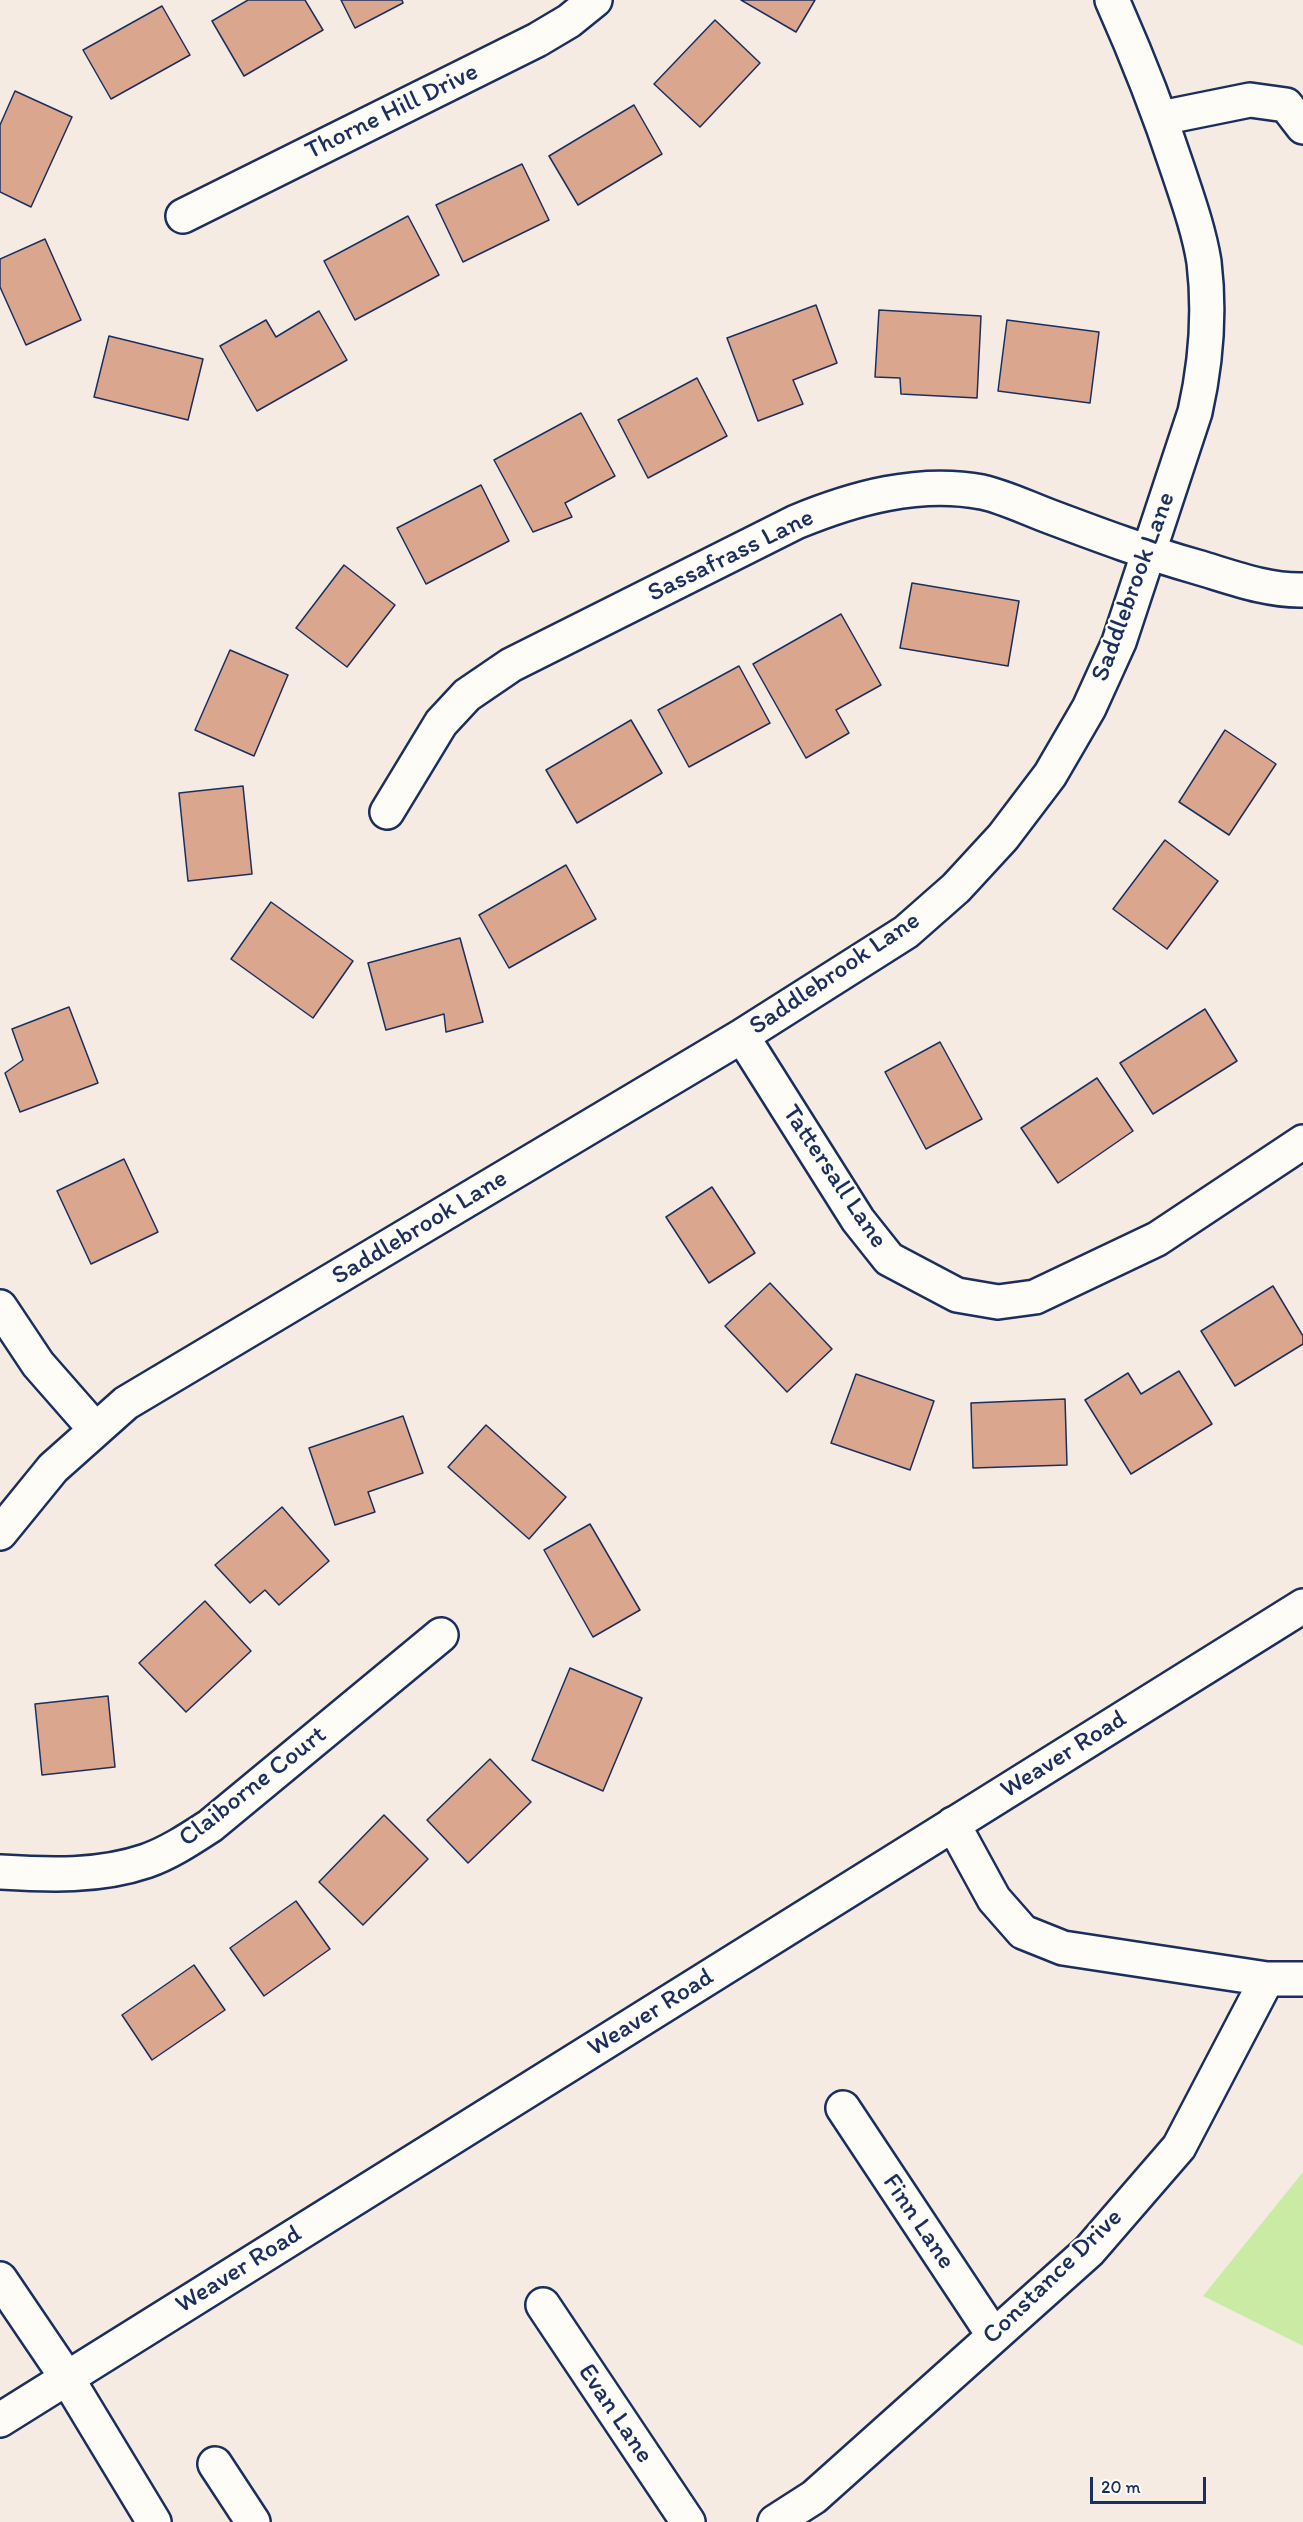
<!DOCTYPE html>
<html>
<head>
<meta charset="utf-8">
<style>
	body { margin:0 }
	#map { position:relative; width:1303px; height:2522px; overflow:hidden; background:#f6ebe2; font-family:Itim,sans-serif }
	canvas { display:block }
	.scale { position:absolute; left:1090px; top:2477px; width:116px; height:27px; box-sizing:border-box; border:3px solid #1b2f5e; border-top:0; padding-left:8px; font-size:18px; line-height:21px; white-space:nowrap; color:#1b2f5e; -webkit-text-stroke:4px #fdfcf7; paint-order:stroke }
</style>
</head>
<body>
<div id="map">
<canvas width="1303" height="2522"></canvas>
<div class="scale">20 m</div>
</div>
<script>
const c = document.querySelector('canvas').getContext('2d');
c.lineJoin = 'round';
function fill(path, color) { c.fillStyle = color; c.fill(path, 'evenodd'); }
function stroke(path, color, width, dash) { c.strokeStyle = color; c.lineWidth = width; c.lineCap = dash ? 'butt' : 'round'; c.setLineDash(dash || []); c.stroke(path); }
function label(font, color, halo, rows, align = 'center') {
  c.font = font + ' Itim,sans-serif'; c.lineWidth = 4.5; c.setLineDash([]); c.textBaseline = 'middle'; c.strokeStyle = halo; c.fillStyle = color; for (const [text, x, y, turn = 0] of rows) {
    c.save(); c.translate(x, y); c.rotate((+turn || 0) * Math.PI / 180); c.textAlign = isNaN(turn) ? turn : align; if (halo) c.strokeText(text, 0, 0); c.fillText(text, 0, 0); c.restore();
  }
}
fill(new Path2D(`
	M1303,2172v174l-100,-50z`), '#caeba3');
const building = new Path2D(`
	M248,0h57l18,30 -79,46 -32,-55z
	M341,0h61l1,3 -48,25z
	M741,0h74l-19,32z
	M162,6l28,49 -79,44 -28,-49z
	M715,20l45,43 -60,64 -46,-43z
	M15,91l57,26 -41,90 -31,-15v-67z
	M634,105l28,49 -84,51 -29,-49z
	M522,164l27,56 -86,42 -27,-57z
	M408,216l31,59 -84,45 -31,-59z
	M45,239l36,81 -55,25 -26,-58v-28z
	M816,305l21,58 -44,17 10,24 -45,17 -31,-83z
	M879,310l102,6 -4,82 -76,-4 -1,-16 -25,-1z
	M319,311l28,49 -90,51 -37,-65 46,-26 10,17z
	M1007,320l92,12 -9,71 -92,-12z
	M109,336l94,23 -15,61 -94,-23z
	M697,378l30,58 -79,42 -30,-58z
	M581,413l34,63 -50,27 7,14 -39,15 -39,-72z
	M481,485l28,56 -83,43 -29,-56z
	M344,565l51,40 -48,62 -51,-39z
	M912,583l107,18 -11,65 -108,-18z
	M841,614l40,71 -45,25 13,23 -43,25 -53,-94z
	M230,650l58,25 -34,81 -59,-26z
	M739,666l31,57 -81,44 -31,-57z
	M631,720l31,53 -85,50 -31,-53z
	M1225,730l51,34 -47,71 -50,-33z
	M243,786l9,88 -64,7 -9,-88z
	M1165,840l53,41 -51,68 -54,-40z
	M566,865l30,54 -87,49 -30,-53z
	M271,902l82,59 -40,57 -82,-59z
	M460,938l23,84 -37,10 -2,-18 -58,16 -18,-67z
	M69,1007l29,76 -78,29 -15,-39 18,-13 -11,-31z
	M1205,1009l32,52 -84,53 -33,-51z
	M940,1042l42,77 -56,30 -41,-77z
	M1097,1078l36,53 -75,52 -37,-55z
	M124,1159l34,73 -67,32 -34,-73z
	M712,1187l43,66 -46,30 -43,-66z
	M770,1283l62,66 -45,43 -62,-66z
	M1273,1286l30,50v8l-68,42 -34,-55z
	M1179,1371l33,53 -81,50 -46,-74 43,-27 13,21z
	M856,1374l78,27 -24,69 -79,-27z
	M1065,1399l2,66 -94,3 -2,-65z
	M403,1416l20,57 -55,19 7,20 -40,13 -26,-77z
	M486,1425l80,72 -37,42 -81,-72z
	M282,1507l47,54 -50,44 -14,-15 -15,13 -35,-38z
	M590,1524l50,86 -47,27 -49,-87z
	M205,1601l46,50 -65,61 -47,-49z
	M570,1668l72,30 -39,93 -71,-31z
	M108,1696l7,71 -73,8 -7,-71z
	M490,1759l41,43 -63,61 -41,-43z
	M384,1815l44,44 -65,66 -44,-43z
	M296,1901l34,48 -66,47 -34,-48z
	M194,1965l31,45 -73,50 -30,-45z`);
fill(building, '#daa78e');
stroke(building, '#1b2f5e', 1.5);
const minor = new Path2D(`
	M1161,118l89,-18 36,5 17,22
	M183,216l354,-176 32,-19 26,-21
	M387,812l54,-89 26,-28 44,-30 285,-143c58,-24 123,-42 186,-30 23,5 47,17 69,25 48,18 96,36 146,50 34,10 70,24 106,23
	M742,1036l116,184 31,39 68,36 41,7 37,-5 122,-58 146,-97
	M0,1307l38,57 57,65
	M0,1533l53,-65 73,-65 616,-367 164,-104 50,-44 47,-51 47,-62 39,-67 30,-66 76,-230c11,-49 15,-100 9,-150 -5,-31 -16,-62 -26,-92 -19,-58 -41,-114 -66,-170
	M953,1824l41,75 29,33 40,16 204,31h36
	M0,1872c49,3 99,5 146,-11 23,-8 44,-22 64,-35l231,-191
	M843,2108l151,228
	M0,2279l67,99 87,144
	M543,2305l145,217
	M215,2464l38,58
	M775,2522l39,-25 275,-246 90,-104 88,-168`);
const major = new Path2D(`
	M0,2420l1303,-814`);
stroke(minor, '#1b2f5e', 38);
stroke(major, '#1b2f5e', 38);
stroke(minor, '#fdfcf7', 33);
stroke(major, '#fdfcf7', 33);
label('26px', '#1b2f5e', '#fdfcf7', [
	["Thorne Hill Drive",392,112,-26],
	["Sassafrass Lane",731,556,-26],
	["Saddlebrook Lane",1134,587,-70],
	["Saddlebrook Lane",835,974,-34],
	["Tattersall Lane",834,1177,56],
	["Saddlebrook Lane",420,1228,-31],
	["Weaver Road",1064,1755,-32],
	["Claiborne Court",253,1787,-38],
	["Weaver Road",651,2013,-32],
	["Finn Lane",918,2222,56],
	["Weaver Road",239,2270,-32],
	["Constance Drive",1053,2277,-44],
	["Evan Lane",615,2414,56]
]);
</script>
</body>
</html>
